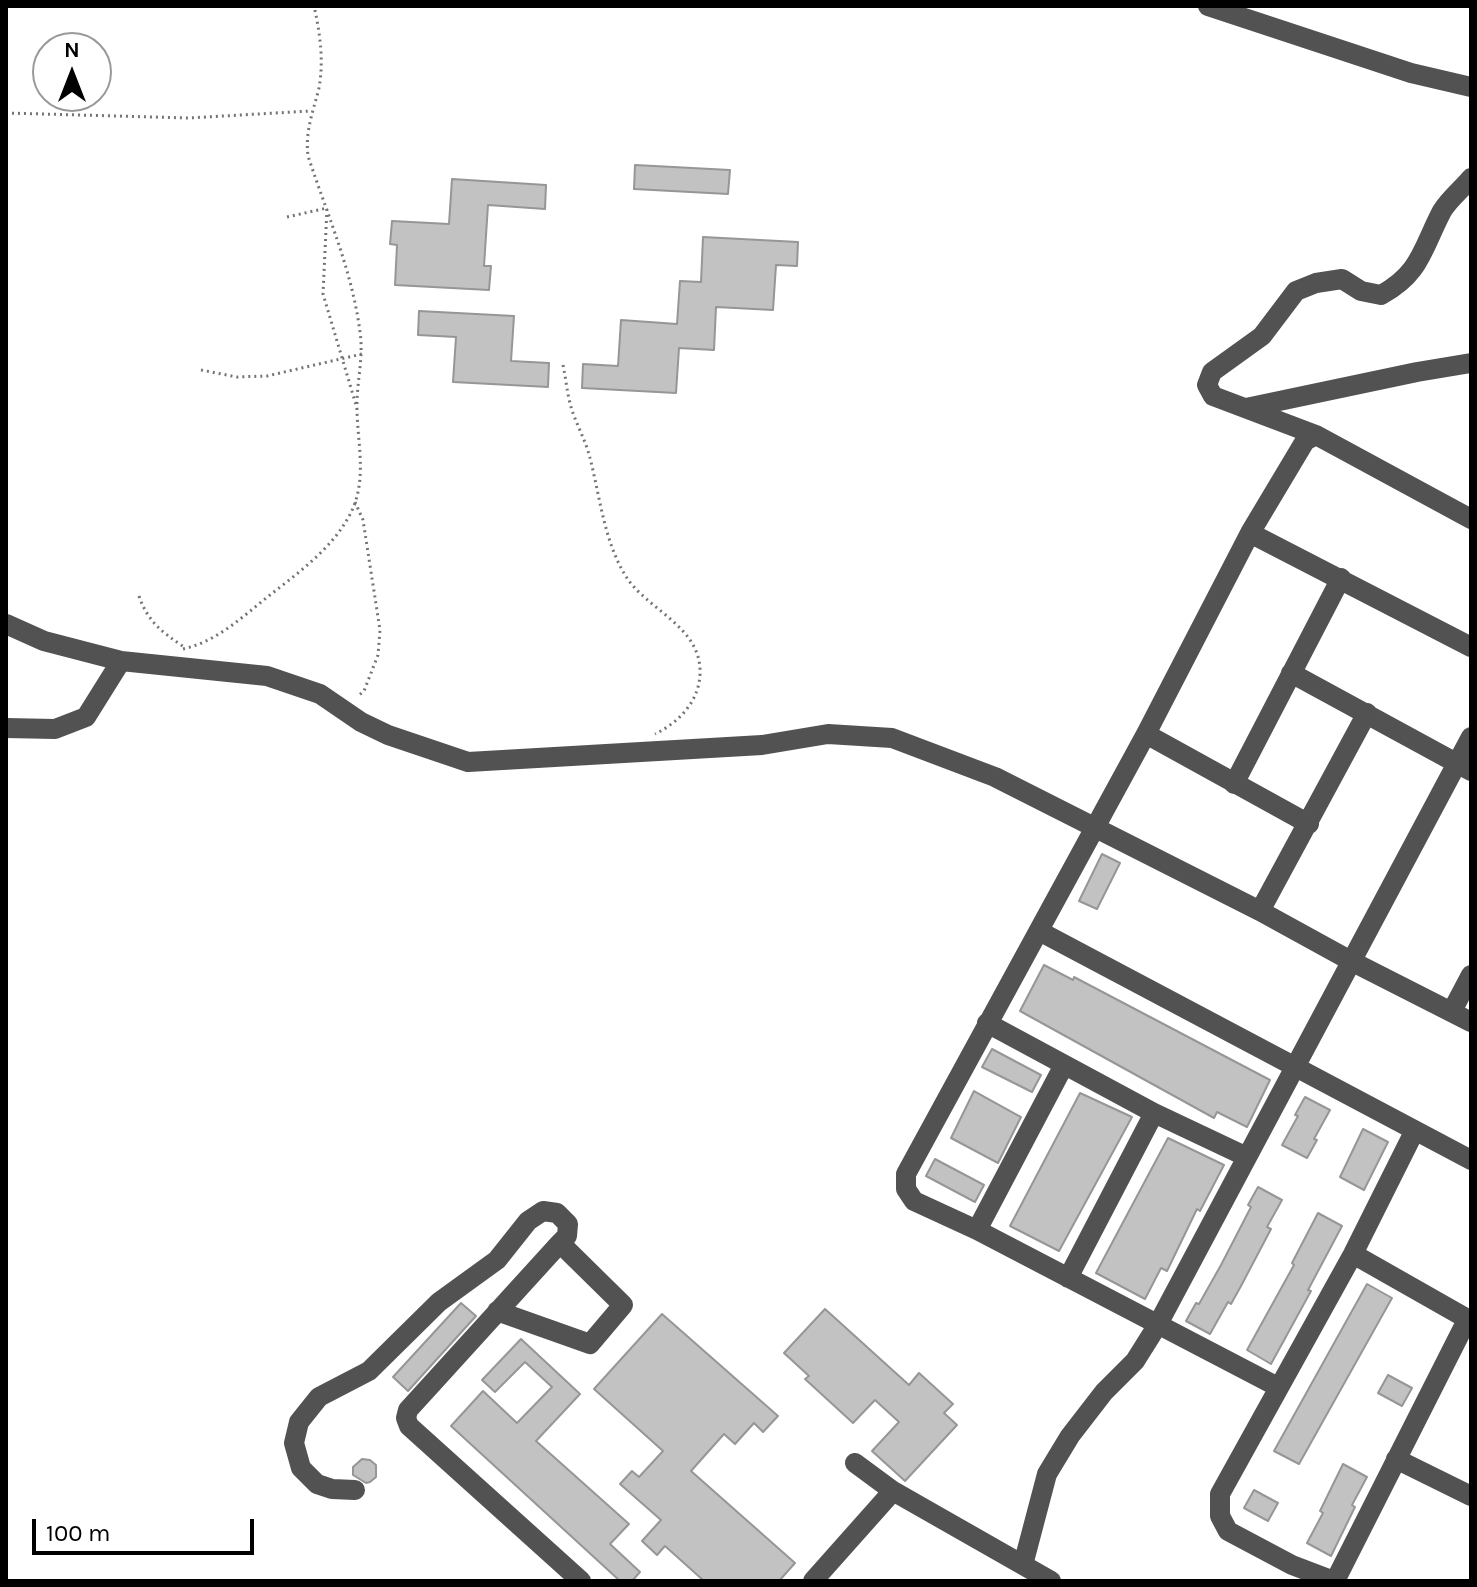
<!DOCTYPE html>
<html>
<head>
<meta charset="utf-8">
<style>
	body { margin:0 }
	#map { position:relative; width:1477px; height:1587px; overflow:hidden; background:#fff; font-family:Karla,sans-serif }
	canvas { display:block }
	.frame { position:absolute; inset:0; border:8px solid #000; pointer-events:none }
	.north { position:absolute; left:32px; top:32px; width:80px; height:80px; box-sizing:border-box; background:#fff; border:2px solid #999; border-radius:50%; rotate:0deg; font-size:22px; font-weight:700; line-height:32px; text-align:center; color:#000 }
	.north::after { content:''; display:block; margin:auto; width:28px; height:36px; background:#000; clip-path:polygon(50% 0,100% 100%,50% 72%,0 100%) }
	.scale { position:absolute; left:32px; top:1519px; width:222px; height:36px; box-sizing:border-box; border:4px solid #000; border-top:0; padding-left:10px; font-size:24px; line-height:28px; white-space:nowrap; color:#000; -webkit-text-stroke:6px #fff; paint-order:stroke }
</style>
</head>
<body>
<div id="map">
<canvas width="1477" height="1587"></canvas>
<div class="frame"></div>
<div class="north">N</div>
<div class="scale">100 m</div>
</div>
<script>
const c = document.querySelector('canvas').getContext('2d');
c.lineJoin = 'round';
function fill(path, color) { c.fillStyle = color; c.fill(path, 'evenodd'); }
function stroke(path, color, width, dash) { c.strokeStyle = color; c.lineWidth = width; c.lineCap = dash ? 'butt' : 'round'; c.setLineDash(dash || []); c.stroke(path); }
const building = new Path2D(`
	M635,165l95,5 -2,24 -94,-5z
	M452,179l94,6 -1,24 -57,-4 -4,61h7l-2,24 -94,-5 2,-40 -7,-1 2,-23 57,3z
	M703,237l95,5 -1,24 -21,-1 -3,45 -57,-3 -2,43 -35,-2 -3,45 -94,-5 1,-24 35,2 3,-46 56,4 3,-43 21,1z
	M419,311l95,5 -3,45 38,2 -1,24 -95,-5 3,-45 -38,-2z
	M1102,854l18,9 -23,46 -18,-8z
	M1044,965l29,15 1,-3 196,103 -23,47 -30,-15 -3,6 -194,-107z
	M992,1049l49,26 -9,17 -50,-25z
	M974,1091l47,26 -23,46 -47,-25z
	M1080,1093l52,24 -73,134 -49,-25z
	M1305,1097l25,13 -16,29 3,1 -10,18 -25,-13 16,-29 -3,-1z
	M1363,1129l25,13 -24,48 -24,-13z
	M1168,1138l56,27 -24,46 -3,-2 -30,62 -6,-3 -16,31 -49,-26z
	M935,1159l49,26 -9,17 -49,-26z
	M1258,1187l24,13 -15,27 4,2 -30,57 -10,18 -3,-2 -18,32 -24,-13 10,-18 3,1 22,-39 30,-58 -3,-2z
	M1318,1213l24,13 -34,64 3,1 -40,73 -24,-14 47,-85 -2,-2z
	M1367,1284l25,14 -93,166 -25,-13z
	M461,1303l15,13 -68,75 -15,-14z
	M825,1309l84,76 10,-12 34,31 -9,9 13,12 -52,56 -33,-30 27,-29 -24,-22 -22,23 -48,-44 4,-3 -25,-23z
	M662,1314l116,102 -15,16 -9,-9 -19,21 -11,-10 -33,37 104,92 -16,18h-75l-39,-35 -8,9 -15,-14 19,-21 -41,-36 12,-13 7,6 24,-26 -69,-62z
	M521,1339l59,55 -44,47 93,83 -19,20 30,28 -8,9h-12l-169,-155 32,-35 34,32 35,-36 -27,-25 -30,30 -13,-12z
	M1388,1375l24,13 -10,18 -24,-13z
	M362,1459l8,1 6,5v12l-6,5 -4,1 -13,-8v-8z
	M1343,1464l24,13 -15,28 3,2 -24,49 -24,-13 16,-30 -3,-2z
	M1254,1490l24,13 -10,18 -24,-13z`);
fill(building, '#c2c2c2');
stroke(building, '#969696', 2);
stroke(new Path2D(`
	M6,113l183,5 121,-7
	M287,217l40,-9 -4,86 33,111
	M563,365c3,14 4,28 8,42 5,17 15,34 19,51 10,39 14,82 35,117 21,35 77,51 75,99 -1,28 -22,49 -45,60
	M201,370l36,7 30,-1 95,-22
	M355,502l8,18 17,110 -2,25 -14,36 -7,6
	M139,596c9,26 23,36 45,51
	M183,649c35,-8 59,-32 87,-54 28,-22 60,-45 78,-77 20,-34 10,-70 9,-107 -1,-27 7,-53 3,-79 -8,-62 -33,-118 -52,-176 -3,-25 5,-44 11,-68 5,-28 1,-55 -5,-82`), '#747474', 3, [2, 4]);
stroke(new Path2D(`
	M1208,6l203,67 60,14
	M1471,178c-9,11 -22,21 -29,33 -20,38 -21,62 -61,84l-20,-4 -19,-12 -26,4 -20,8 -34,45 -50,36 -5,13 6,11 103,39 155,84
	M1246,408l171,-36 54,-9
	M1250,533l221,114
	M6,624l38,17 77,20 146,15 53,18 41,28 27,13 80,27 294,-17 66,-11 64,4 103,39 265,134 91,50 120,61
	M1291,673l180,98
	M6,728l49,1 31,-12 35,-56
	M1146,734l163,90
	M1234,784l107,-206
	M1260,911l107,-198
	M1039,931l432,229
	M1452,1011l19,-36
	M987,1023l167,90 93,44
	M977,1230l87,-165
	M1353,1254l118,67
	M1068,1278l86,-165
	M497,1311l93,33 33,-39 -63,-62 -152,167 -2,8 3,8 172,155
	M1278,1387l-301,-157 -63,-29 -8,-12v-15l240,-440 104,-201 55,-92 11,-6
	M1396,1459l75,37
	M355,1490l-23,-1 -15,-5 -16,-16 -7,-25 5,-21 20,-25 50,-26 70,-69 58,-42 31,-39 15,-10 14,2 11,11 -1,12 -7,7
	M893,1491l158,90
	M1023,1565l24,-91 23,-38 34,-44 31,-31 22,-35 314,-589
	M813,1581l80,-90 -38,-28
	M1334,1581l-42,-16 -64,-34 -8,-15v-22l133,-240 61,-122
	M1335,1581l132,-261`), '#525252', 20);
</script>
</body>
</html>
